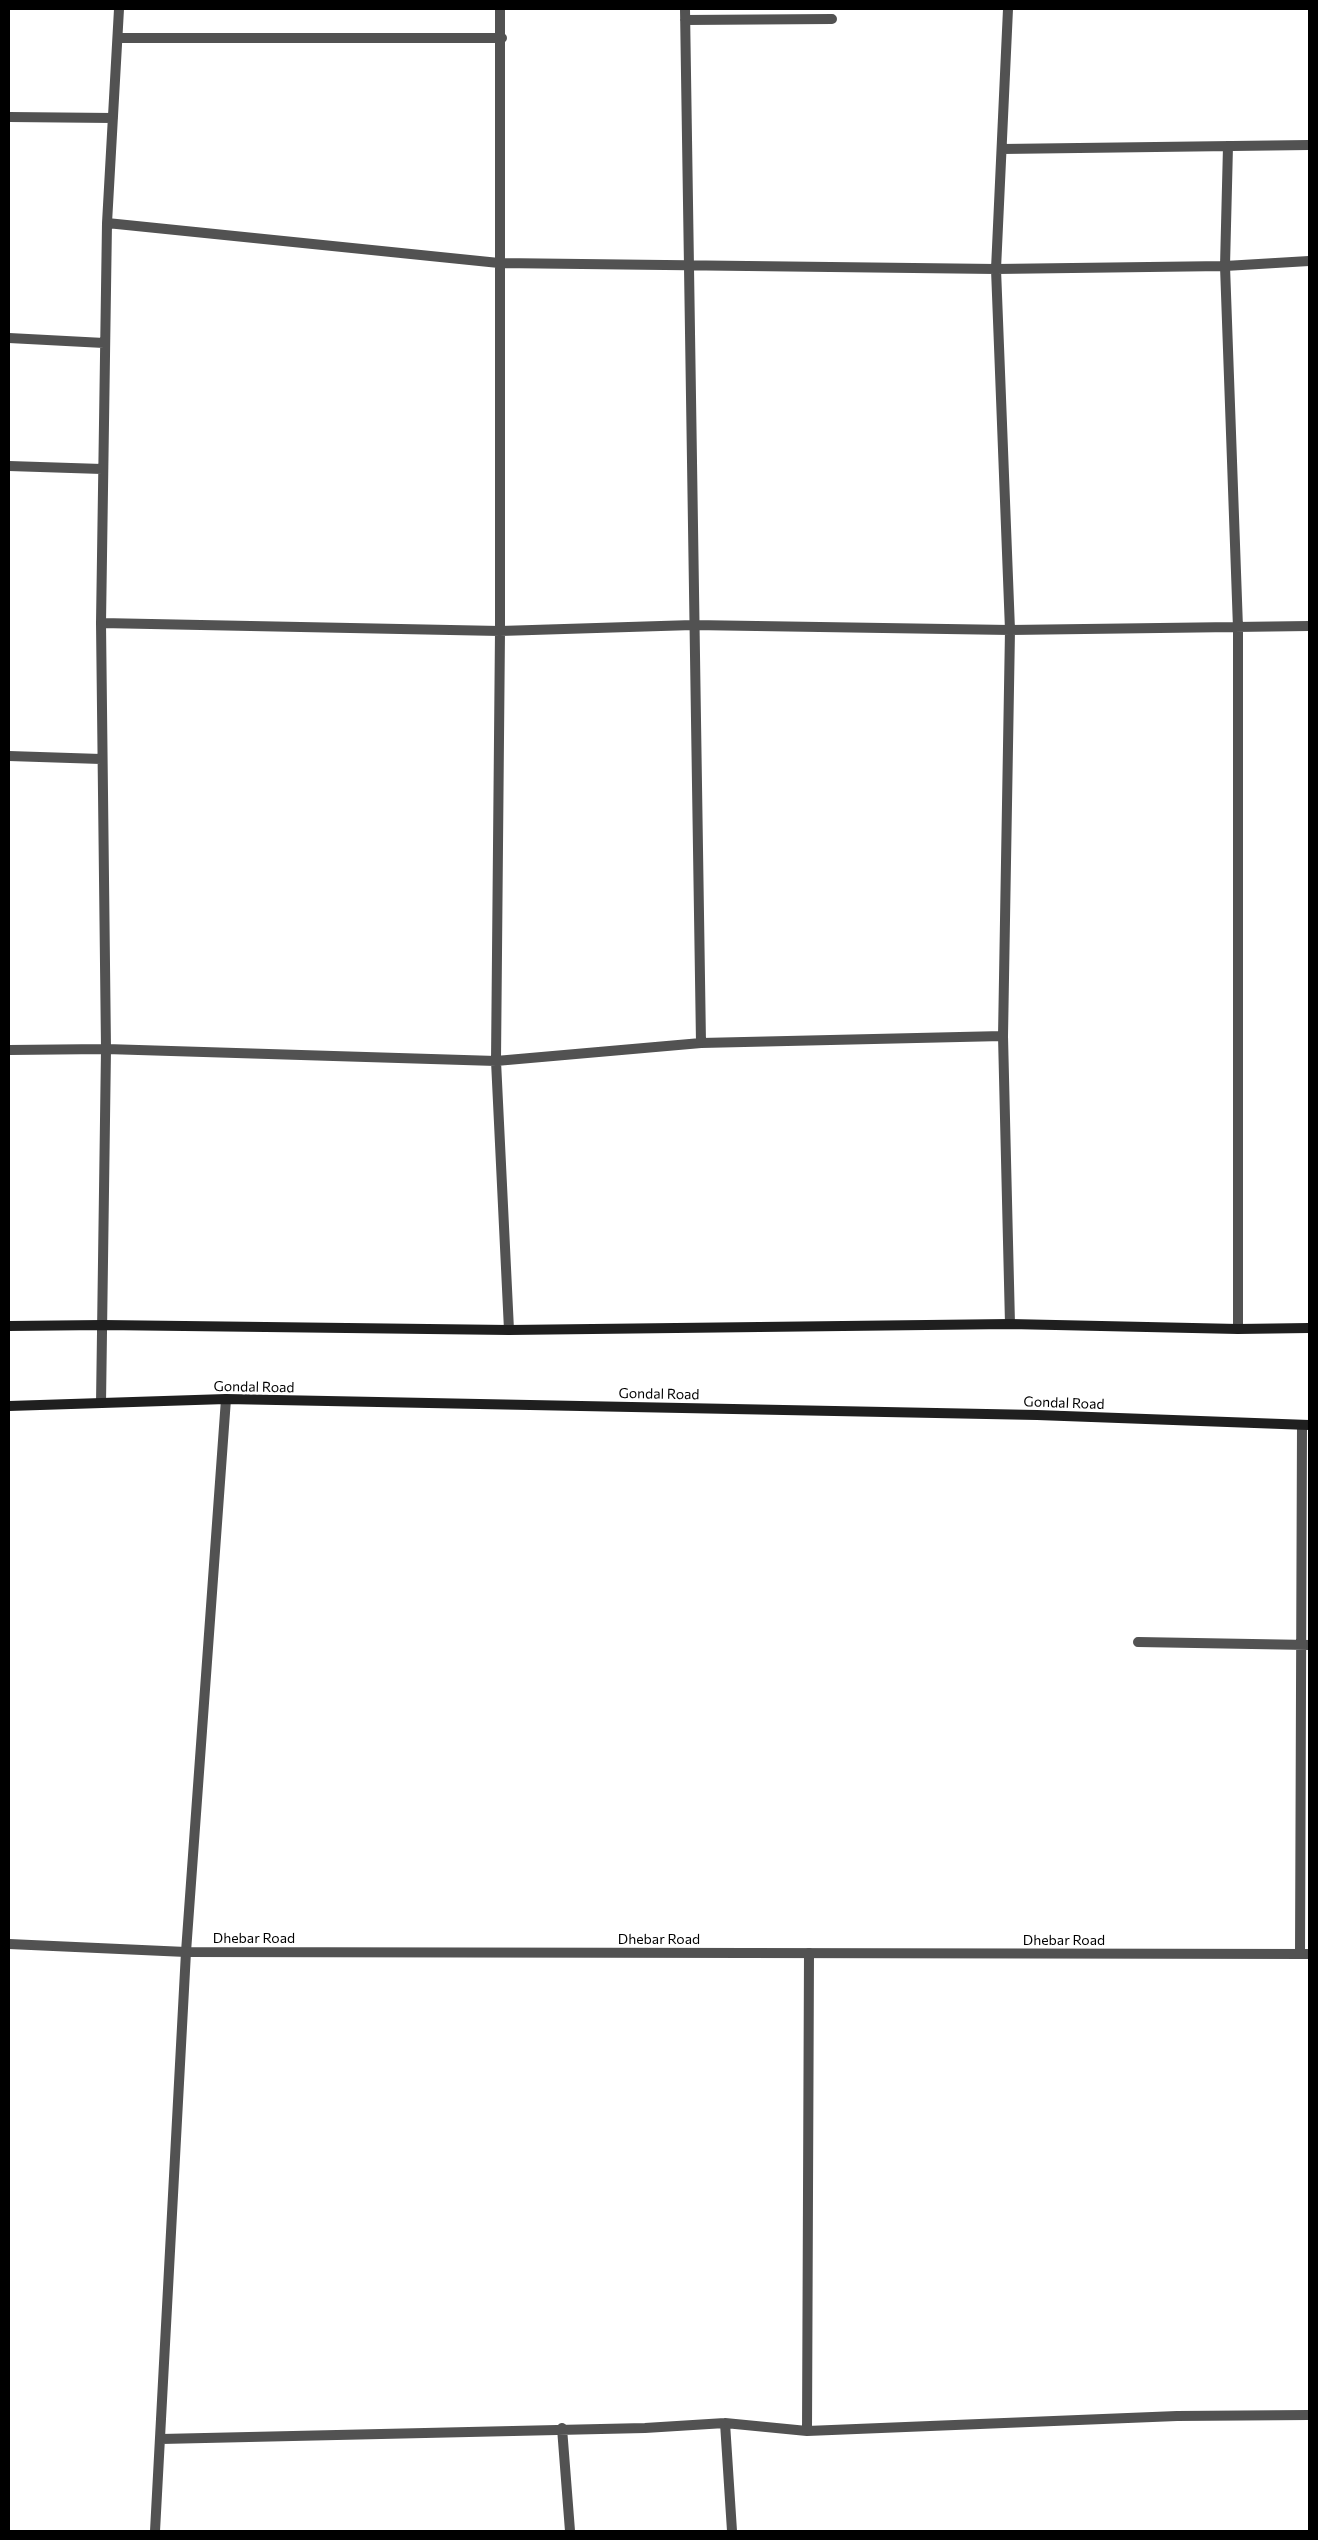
<!DOCTYPE html>
<html>
<head>
<meta charset="utf-8">
<style>
	body { margin:0 }
	#map { position:relative; width:1318px; height:2540px; overflow:hidden; background:#fff; font-family:Commissioner,sans-serif }
	canvas { display:block }
	.frame { position:absolute; inset:0; border:10px solid #000; pointer-events:none }
</style>
</head>
<body>
<div id="map">
<canvas width="1318" height="2540"></canvas>
<div class="frame"></div>
</div>
<script>
const c = document.querySelector('canvas').getContext('2d');
c.lineJoin = 'round';
function stroke(path, color, width, dash) { c.strokeStyle = color; c.lineWidth = width; c.lineCap = dash ? 'butt' : 'round'; c.setLineDash(dash || []); c.stroke(path); }
function label(font, color, halo, rows, align = 'center') {
  c.font = font + ' Commissioner,sans-serif'; c.lineWidth = 5; c.setLineDash([]); c.textBaseline = 'middle'; c.strokeStyle = halo; c.fillStyle = color; for (const [text, x, y, turn = 0] of rows) {
    c.save(); c.translate(x, y); c.rotate((+turn || 0) * Math.PI / 180); c.textAlign = isNaN(turn) ? turn : align; if (halo) c.strokeText(text, 0, 0); c.fillText(text, 0, 0); c.restore();
  }
}
stroke(new Path2D(`
	M500,9v622l-4,430 13,269
	M685,9l16,1034
	M1008,9l-12,260 14,361 -7,406 7,288
	M685,20l147,-1
	M119,38h383
	M9,117l104,1
	M1228,146l-3,120 13,362v701
	M1002,149l307,-4
	M107,223l392,40 497,6 229,-3 84,-5
	M9,338l95,5
	M9,466l93,3
	M101,623l6,-400 12,-214
	M9,756l92,3
	M9,1050l97,-1 390,12 205,-18 302,-7
	M101,1403l5,-354 -5,-426 399,8 193,-6 317,5 299,-4
	M1138,1642l171,3
	M1300,1954l2,-529
	M725,2423l7,108
	M562,2428l8,103
	M807,2431l2,-478
	M161,2439l484,-11 80,-5 82,8 370,-15 132,-1
	M155,2531l31,-579 40,-553`), '#525252', 10);
stroke(new Path2D(`
	M9,1944l177,8 1123,2`), '#525252', 10);
stroke(new Path2D(`
	M9,1326l94,-1 406,5 501,-6 228,5 71,-1
	M9,1406l217,-7 811,16 272,10`), '#1f1f1f', 10);
label('14px', '#000', '#fff', [
	["Gondal Road",254,1387,1],
	["Gondal Road",659,1394,1],
	["Gondal Road",1064,1403,2],
	["Dhebar Road",254,1938],
	["Dhebar Road",659,1939],
	["Dhebar Road",1064,1940]
]);
</script>
</body>
</html>
